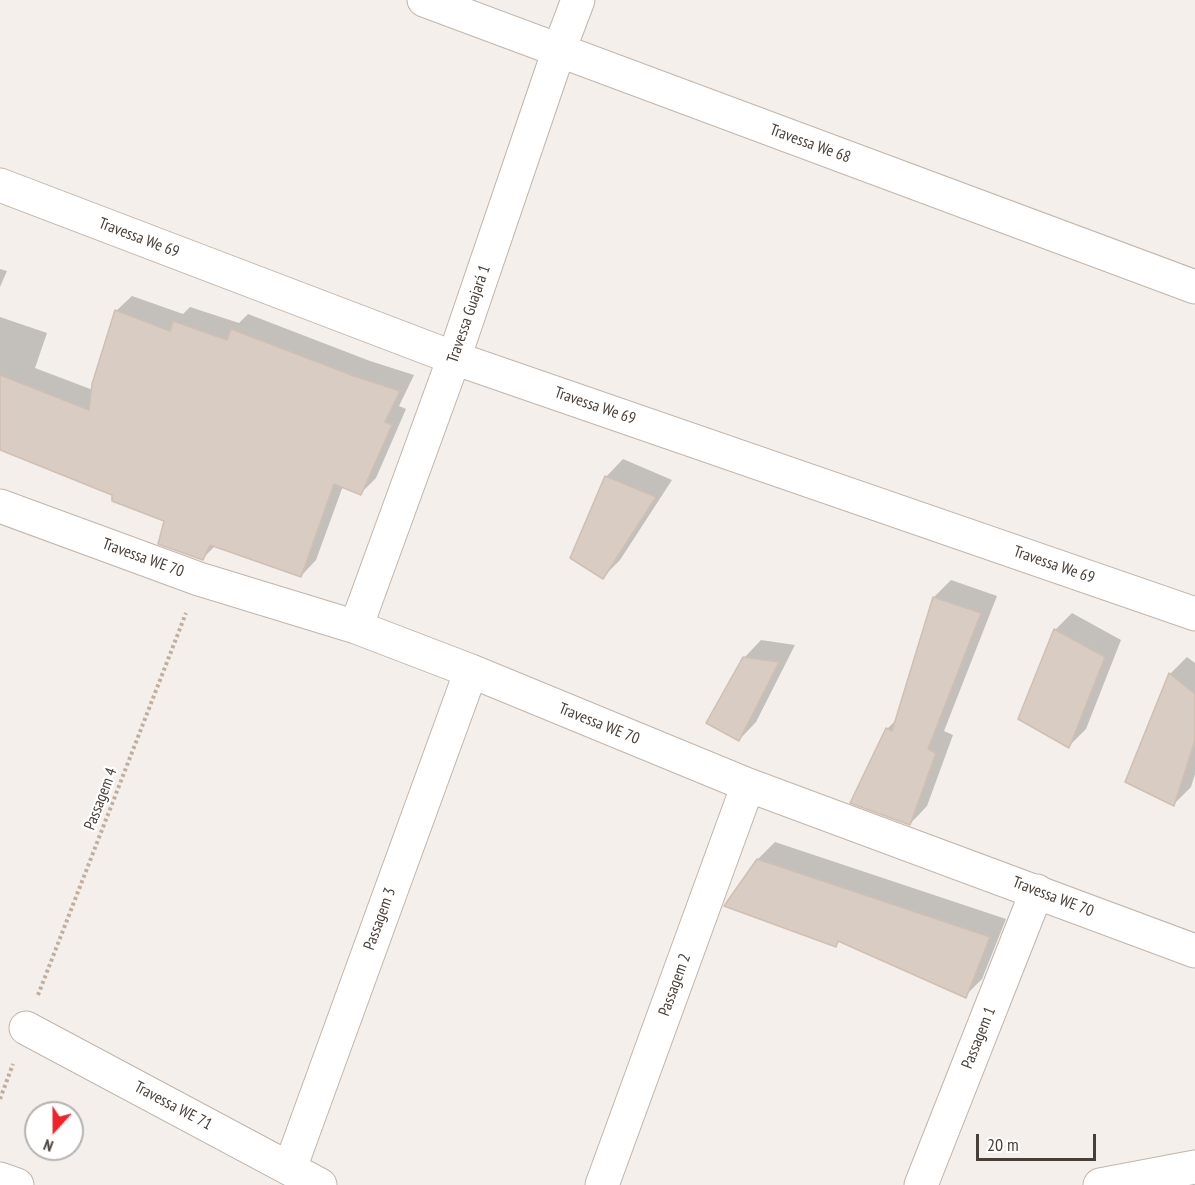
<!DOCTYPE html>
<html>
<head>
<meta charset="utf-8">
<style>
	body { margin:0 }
	#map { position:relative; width:1195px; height:1185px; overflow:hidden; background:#f4efea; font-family:"PT Sans Narrow",sans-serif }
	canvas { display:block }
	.north { position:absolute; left:24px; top:1101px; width:60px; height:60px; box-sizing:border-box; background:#fff; border:2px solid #b6b2af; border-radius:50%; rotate:201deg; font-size:16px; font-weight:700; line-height:24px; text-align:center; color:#483f38 }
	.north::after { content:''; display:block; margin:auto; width:21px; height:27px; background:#f42127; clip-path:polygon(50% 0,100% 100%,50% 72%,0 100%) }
	.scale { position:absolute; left:976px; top:1134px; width:120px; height:27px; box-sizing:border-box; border:3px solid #483f38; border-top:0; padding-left:8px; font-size:18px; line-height:21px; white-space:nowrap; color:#483f38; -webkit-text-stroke:4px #fff; paint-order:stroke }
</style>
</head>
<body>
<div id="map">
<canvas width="1195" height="1185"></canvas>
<div class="north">N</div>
<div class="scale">20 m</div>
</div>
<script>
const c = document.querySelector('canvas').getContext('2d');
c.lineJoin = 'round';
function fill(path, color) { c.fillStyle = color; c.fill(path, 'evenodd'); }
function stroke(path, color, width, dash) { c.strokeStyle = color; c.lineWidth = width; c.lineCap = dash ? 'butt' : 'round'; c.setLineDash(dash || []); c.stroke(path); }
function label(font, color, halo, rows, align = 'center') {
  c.font = font + ' "PT Sans Narrow",sans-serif'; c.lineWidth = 4.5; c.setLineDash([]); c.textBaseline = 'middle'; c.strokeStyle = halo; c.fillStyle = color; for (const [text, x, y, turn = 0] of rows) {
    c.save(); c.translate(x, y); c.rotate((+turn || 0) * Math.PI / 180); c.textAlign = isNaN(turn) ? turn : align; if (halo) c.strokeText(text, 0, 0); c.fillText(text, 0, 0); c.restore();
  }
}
fill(new Path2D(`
	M0,269l7,2 -7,16z
	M132,296l51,18 7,-7 49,16 9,-9 122,47 44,14 -15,31 7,3 -30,69 -16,16 -17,-8 -27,74 -15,16 -85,-31 -13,13 -37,-38 -52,-26 -114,-46v-131l47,16 -12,35 58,22 23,-79z
	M623,459l49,21 -52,80 -17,17 3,-100z
	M951,580l46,16 -53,135 9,4 -26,71 -17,18 -23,-95 11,-11 36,-121z
	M1072,613l49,27 -35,89 -17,17 -14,-116z
	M761,640l34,5 -39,77 -17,18 5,-82z
	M1187,657l8,6v111l-4,13 -17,17 -4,-130z
	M775,842l231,77 -24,60 -17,17 -125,-55 -4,4 -78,-86z`), '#0003');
const building = new Path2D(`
	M115,310l55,21 3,-10 54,19 4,-11 123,47 46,15 -15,31 7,3 -31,70 -27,-11 -33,93 -91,-32 -7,15 -45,-16 6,-23 -52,-20v-6l-112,-45v-75l89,35 3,-26z
	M605,476l51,21 -53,82 -33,-21z
	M933,597l48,16 -53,136 8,4 -26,72 -60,-22 36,-75 6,3z
	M1054,629l51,28 -36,91 -51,-29z
	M743,657l36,5 -40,79 -33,-18z
	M1169,673l26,21v46l-21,66 -49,-24z
	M757,859l233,78 -24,61 -128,-57 -2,6 -112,-41z`);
fill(building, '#d9ccc2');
stroke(building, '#d0bfb3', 1.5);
const minor = new Path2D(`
	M0,185l454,173 741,256
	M0,506l199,73 157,48 115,44 277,114 447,166
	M356,627l98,-269 105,-308 19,-50
	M26,1028l294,157
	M290,1168l181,-497
	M0,1179l17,6
	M602,1185l146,-400
	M921,1185l116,-294
	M1100,1185l95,-18`);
const tertiary = new Path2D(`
	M424,0l771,287`);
stroke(minor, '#c0b5ac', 35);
stroke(tertiary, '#c0b5ac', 35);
stroke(new Path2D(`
	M38,995l148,-382
	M0,1099l13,-35`), '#c1ae9e', 4, [3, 3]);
stroke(minor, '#fff', 33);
stroke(tertiary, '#fff', 33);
label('16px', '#483f38', '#fff', [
	["Travessa We 68",810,144,20],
	["Travessa We 69",139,238,21],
	["Travessa Guajará 1",469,314,-71],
	["Travessa We 69",595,406,19],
	["Travessa WE 70",143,558,20],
	["Travessa We 69",1054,565,19],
	["Travessa WE 70",599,724,22],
	["Passagem 4",101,799,-69],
	["Travessa WE 70",1053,897,21],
	["Passagem 3",380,919,-70],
	["Passagem 2",675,985,-70],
	["Passagem 1",979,1038,-68],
	["Travessa WE 71",173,1106,28]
]);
</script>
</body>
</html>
